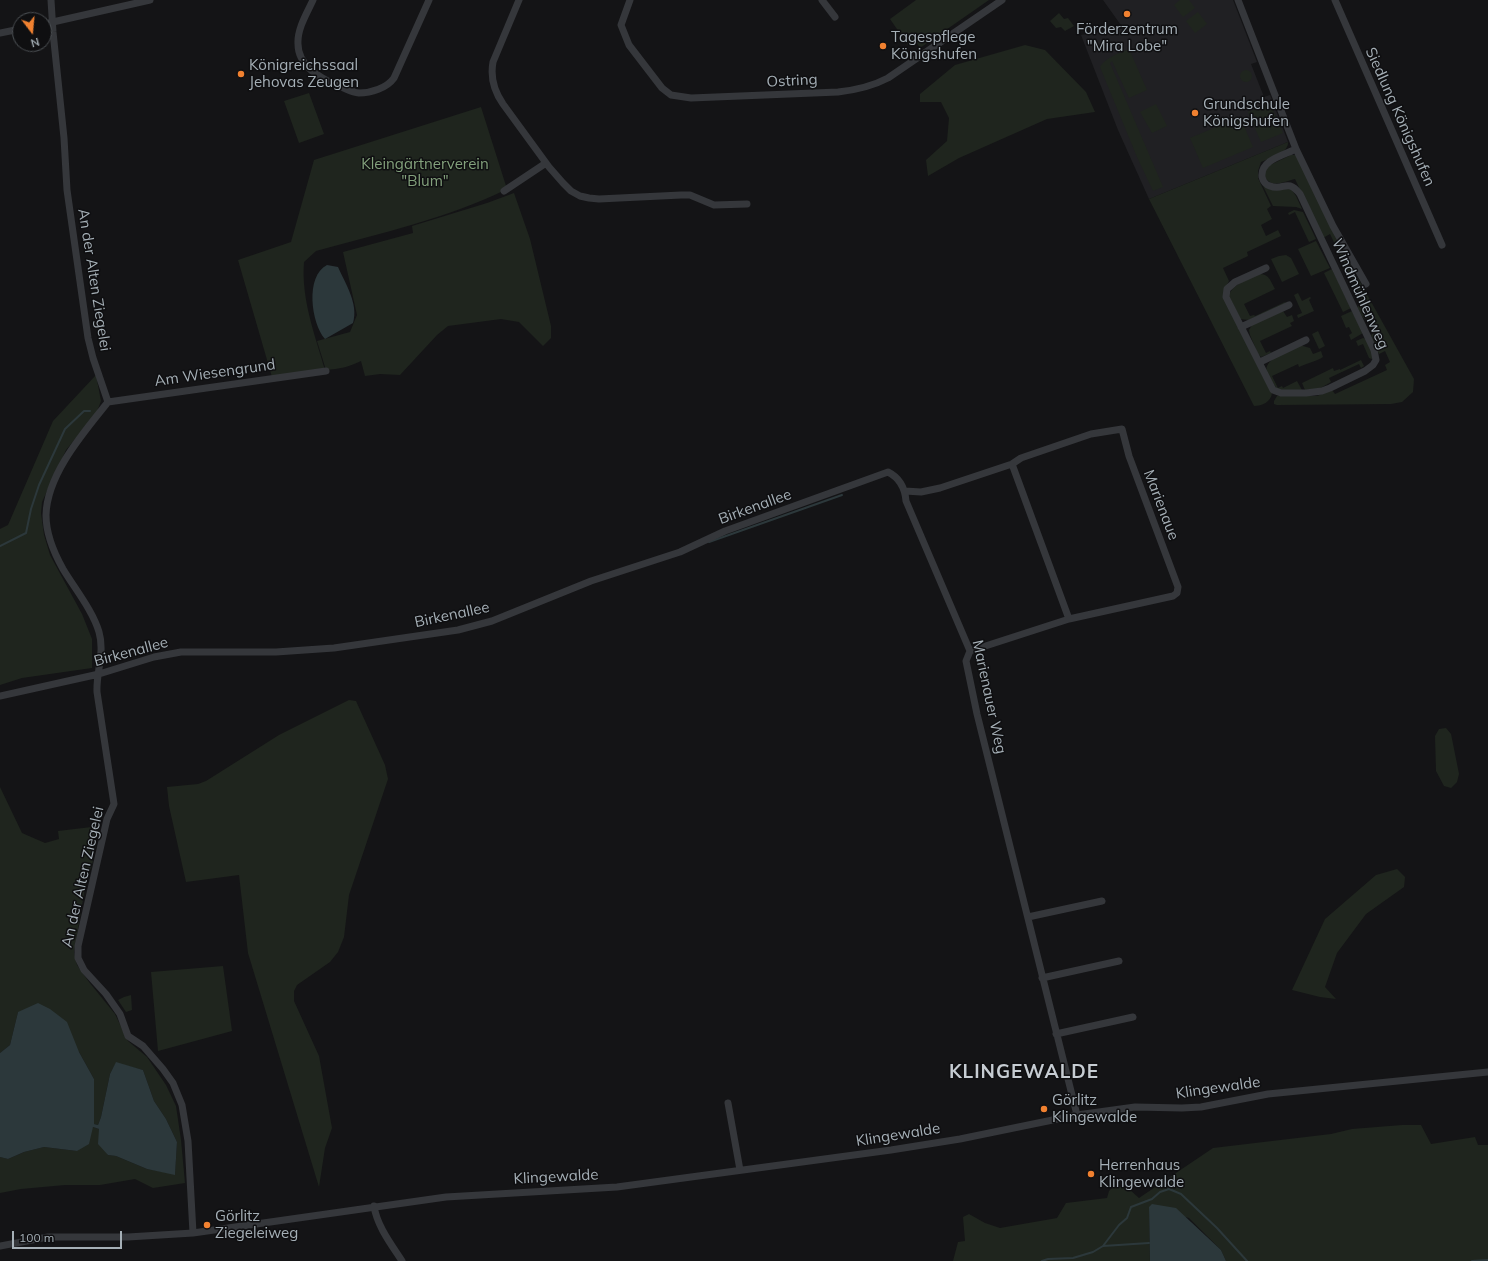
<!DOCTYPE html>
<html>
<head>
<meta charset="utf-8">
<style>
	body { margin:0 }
	#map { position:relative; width:1488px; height:1261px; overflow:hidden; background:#141416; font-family:Mulish,sans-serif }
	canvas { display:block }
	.north { position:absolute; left:12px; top:12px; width:40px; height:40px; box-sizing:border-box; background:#0f0f11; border:1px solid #4b4f53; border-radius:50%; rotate:164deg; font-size:11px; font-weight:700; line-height:16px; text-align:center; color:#a5afb6 }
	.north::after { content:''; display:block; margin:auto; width:14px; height:18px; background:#f18130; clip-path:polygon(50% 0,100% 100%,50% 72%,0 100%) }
	.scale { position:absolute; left:12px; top:1231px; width:110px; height:18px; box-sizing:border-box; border:2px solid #a5afb6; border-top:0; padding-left:5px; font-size:12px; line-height:14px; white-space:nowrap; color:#a5afb6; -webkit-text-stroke:3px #0f0f11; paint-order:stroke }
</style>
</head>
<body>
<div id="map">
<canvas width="1488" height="1261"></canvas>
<div class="north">N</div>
<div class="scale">100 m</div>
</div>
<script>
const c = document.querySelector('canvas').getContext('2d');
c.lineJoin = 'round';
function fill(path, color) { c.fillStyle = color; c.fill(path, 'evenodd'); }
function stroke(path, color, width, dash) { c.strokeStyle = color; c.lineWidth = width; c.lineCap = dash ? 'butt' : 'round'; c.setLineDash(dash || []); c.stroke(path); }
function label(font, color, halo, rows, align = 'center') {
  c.font = font + ' Mulish,sans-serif'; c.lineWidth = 3; c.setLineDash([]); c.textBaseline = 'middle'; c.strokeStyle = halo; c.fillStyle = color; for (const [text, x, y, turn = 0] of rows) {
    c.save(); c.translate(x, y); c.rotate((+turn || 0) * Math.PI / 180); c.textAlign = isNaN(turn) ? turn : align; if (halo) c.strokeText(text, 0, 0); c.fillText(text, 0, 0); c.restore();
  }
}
fill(new Path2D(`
	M1103,0h130l24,62 -6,2 13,33 6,-2 18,47 -139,57 -31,-69 -37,-95 42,-7z`), '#202023');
fill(new Path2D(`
	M916,0h73l-69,48 -5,-8 -7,5 -18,-26z
	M1180,0h9l6,8 -12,9 -9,-12z
	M1198,12l9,12 -12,9 -9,-12z
	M1059,13l5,6 4,-1 6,8 -9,5 -4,-4 -5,1 -6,-7z
	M1025,45l20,5 41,42 9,20 -48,7 -88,39 -31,18 -2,-16 21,-19 2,-23 -8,-16h-21v-8l35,-29z
	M1129,49l18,41 -18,8 -17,-37 -2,2 53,124 -10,4 -16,-34 -37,-90c6,-10 18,-13 29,-18z
	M1240 76a6 6 0 1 1 12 0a6 6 0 1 1-12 0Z
	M309,93l15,41 -25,9 -15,-42z
	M1270,103l13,30 -22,9 -13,-30z
	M1156,104l11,22 -15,7 -12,-21z
	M481,107l26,82c-60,30 -127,44 -191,62l-12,11c-3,37 11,73 21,108l-53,7 -34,-117 53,-18 23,-82z
	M1240,117l13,30 -50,21 -13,-30z
	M1288,142c1,11 -18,16 -27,20l-3,9v7l13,28 -4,3 5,10 -11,6 5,11 12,-6 3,6 -34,16 1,4 -25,12 6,13 -5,9 48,103c-1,9 -10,13 -18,13l-105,-207z
	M1291,155h6l47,98 70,126 -1,13 -11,10 -11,2 -114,1 -3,-1v-3l3,-5h40l15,-6 3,4 52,-24 -2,-5 5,-3 -5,-11 -6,3 -8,-19 7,-4 -7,-15 -6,3 -2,-1 -6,-11 6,-4 -33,-69 -7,4 -28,-59c-10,2 -23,10 -30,-2v-7l3,-4z
	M1262,184l29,5 5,7 6,13 -6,-2 -23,-1z
	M514,193l16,46 21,87v12l-8,8 -24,-24 -18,-3 -53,7 -11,9 -37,40 -20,-1 -15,2 -4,-15c-12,6 -22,8 -35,9l-9,-29 33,-9 7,-17 -14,-63 70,-19 -1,-7 75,-23z
	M1294,210l9,2 13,27 -7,3 -14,-30 -6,3 -1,-2z
	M1316,241l14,27 -19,8 -13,-27z
	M1286,255l5,3 8,16 -17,8 -11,-23 8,-3z
	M1332,269l19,39 -8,4 -19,-39z
	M1259,274c10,-1 12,8 16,15l-31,15 6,12 4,-1 1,1 30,-14 1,1 -37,17 -9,-1 -11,-23c3,-12 19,-16 30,-22z
	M1298,293l4,8 8,-4 1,1 -2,2 5,11 -16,7 -1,-3 5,-2 -8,-18z
	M1283,311l4,6 5,-2 2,6 -4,2 2,3 -32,15 6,12 4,-2 1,2 -10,4 -3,-3 -8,-19 -1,-5 3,-5z
	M1352,311l11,22 -12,7 -2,-5 3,-2 -3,-6 -3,1 -5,-12z
	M1318,331l7,15 -6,3 -7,-15z
	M1363,338l3,1 8,17 -2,3 -3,-1 -6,-14 -5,2 -2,-5z
	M1299,346h4l7,2 3,6 8,-3 2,6c-4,3 -17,7 -24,10l-1,-3 -26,12 6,12 4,-2 1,2 14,-7 5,9h-25c-3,-6 -8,-12 -10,-17 -5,-14 22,-22 32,-27z
	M1361,360l3,6 -3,2 -2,-4 -30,14 2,4 -12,7 -14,1 -3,-7 31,-15 1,3 6,-2v1z
	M96,375l5,26 -5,13 -30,36 -24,52 -1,11 3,22 6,20 32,59 10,25v29l-70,10 -22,7v-156l8,-4 45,-104z
	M349,700l7,1 29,64 3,14 -39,116 -5,42 -6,15 -8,10 -33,23 -3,6v10l25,55 13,72 -7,20 -6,39 -71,-234 -9,-78 -53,7 -17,-76 -2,-19 31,-3 8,-3 73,-46z
	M1446,728l5,6 8,40 -2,8 -6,6 -7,-2 -8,-15 -1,-35 4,-7z
	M0,787l22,46 23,10 14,-4 -1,-8 42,-5 -8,39 -7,23 -11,64 3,13 12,17 26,32 13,27 19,16 19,28 10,21 5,34 4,43 -32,5 -18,-9 -35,6h-35l-44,4 -21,4v-36l8,2 16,-7 20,-5 33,4 16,-24 6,2 9,26 8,1 31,13 28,5 2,-32 -11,-23 -12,-18 -11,-31 -27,-7 -6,11 -9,43 -3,8 -4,-1v-45l-15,-27 -61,-40 -8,33 -10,8z
	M1397,869l8,8 -1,10 -38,27 -29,39 -12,34 11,12 -16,-2 -28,-7 33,-71 51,-44z
	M223,966l9,65 -74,20 -7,-79z
	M131,995l1,15 -6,2 -8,-12 6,-3z
	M1402,1125h19l10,19 44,-7 3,8h10v116h-262l-5,-11 -32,-32 -40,-11 1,54h-197l5,-19 7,-1 -2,-24 6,-3 16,9 15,5 57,-10 9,-15 41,-5 2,-7 6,-6 14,4 10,9 74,-50 118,-14 21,-5z`), '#1f251e');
fill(new Path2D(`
	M327,265l11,2c7,16 21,37 15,56l-28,16c-14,-16 -20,-63 2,-74z
	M38,1003l12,6 17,13 12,30 15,27v45l4,1 3,-8 9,-43 6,-12 27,8 11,31 12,18 11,23 -2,33 -28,-6 -31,-13 -8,-1 -10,-11 1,-15 -6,-2 -4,17 -12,7 -33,-4 -20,5 -16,7 -8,-2v-104l10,-8 8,-33z
	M1152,1204l24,4 45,42 5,11h-76l-1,-54z`), '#2c383b');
stroke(new Path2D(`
	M709,542l133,-47
	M0,546l26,-13 5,-24 8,-24 26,-56 19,-18h6
	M1103,1246l46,-3
	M1042,1261l6,-2 25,-1 20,-6 10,-6 16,-21 8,-7 4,-11 21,-8 8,-7 9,-3 12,5 36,34 30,33
	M1472,1261l16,-1`), '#2c383b', 2);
stroke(new Path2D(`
	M51,0l2,32 11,106 3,52 21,148 5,20 15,44c-24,30 -61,72 -62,113 0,19 8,38 17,54 12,20 30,42 36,63 6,21 -3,40 -2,60l17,112 -7,15 -29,127v12l6,12 22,24 14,20 8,22 15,10 20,23 10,14 9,22 6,36 5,92
	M313,0c-6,13 -16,29 -15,44 0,22 22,34 40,42 7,2 13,6 21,7 12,0 28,-5 35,-15l35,-78
	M519,0l-26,62c-3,16 1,29 10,42l46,63 14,16 8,8 9,5 9,2 10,1 82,-4h9l24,10 33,-1
	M630,0l-9,25 8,20 33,43 9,7 20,3 147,-6c18,-2 33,-5 50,-14l114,-78
	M822,0l13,17
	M1238,0l58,149 37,77 33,58
	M1335,0l107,245
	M44,24l106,-24
	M0,33l20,-4
	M504,191l42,-28
	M1266,268l-31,14 -8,7 -1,8 47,93 8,3h25l16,-2 8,-3 35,-17 8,-6 3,-5 -2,-10 -74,-156c-14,-17 -16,-2 -30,-8 -4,-1 -7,-5 -8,-9 -2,-17 22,-22 34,-28
	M1241,327l48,-22
	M1260,362l46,-22
	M108,402l218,-31
	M1012,464l57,155
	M905,491l16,1 19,-4 72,-24 9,-6 70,-24 31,-5 7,27 49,131 -1,6 -4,3 -104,23 -99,32
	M0,696l99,-22 55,-17 27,-5h95l58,-4 124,-18 34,-9 99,-40 89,-29 45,-21 163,-59c12,6 17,16 18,29l64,150 -4,10 11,53 100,401
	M1028,917l74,-16
	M1042,978l77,-17
	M1056,1034l77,-17
	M728,1103l12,67
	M374,1206c3,20 17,38 28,55
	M0,1246l48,-9h80l65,-4 253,-36 171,-10 274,-37 69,-11 117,-24 58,-8 47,1 19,-1 67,-13 220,-22`), '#35373b', 7);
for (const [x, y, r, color] of [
	[1127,14,4,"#f18130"],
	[883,46,4,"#f18130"],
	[241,74,4,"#f18130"],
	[1195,113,4,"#f18130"],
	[1044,1109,4,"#f18130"],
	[1091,1174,4,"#f18130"],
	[207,1225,4,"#f18130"]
]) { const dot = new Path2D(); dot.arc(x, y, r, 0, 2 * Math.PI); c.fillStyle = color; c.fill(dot); stroke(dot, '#0f0f11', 1.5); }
label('15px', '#a5afb6', '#0f0f11', [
	["Förderzentrum",1127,29,"center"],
	["\"Mira Lobe\"",1127,46,"center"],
	["Tagespflege",891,37],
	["Königshufen",891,54],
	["Königreichssaal",249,65],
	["Jehovas Zeugen",249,82],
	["Grundschule",1203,104],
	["Königshufen",1203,121],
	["Görlitz",1052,1100],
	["Klingewalde",1052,1117],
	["Herrenhaus",1099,1165],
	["Klingewalde",1099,1182],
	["Görlitz",215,1216],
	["Ziegeleiweg",215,1233]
], 'left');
label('15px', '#a5afb6', '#0f0f11', [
	["Ostring",792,81,-3],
	["Siedlung Königshufen",1400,117,66],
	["An der Alten Ziegelei",94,280,81],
	["Windmühlenweg",1360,294,66],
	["Am Wiesengrund",215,373,-8],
	["Marienaue",1161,505,69],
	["Birkenallee",755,507,-20],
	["Birkenallee",452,615,-12],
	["Birkenallee",131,652,-15],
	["Marienauer Weg",989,697,78],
	["An der Alten Ziegelei",83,877,-77],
	["Klingewalde",1218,1088,-8],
	["Klingewalde",898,1135,-9],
	["Klingewalde",556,1177,-3]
]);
label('15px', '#83a17c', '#0f0f11', [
	["Kleingärtnerverein",425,164],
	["\"Blum\"",425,181]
]);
c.letterSpacing = '1px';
label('bold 19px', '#c6ccd2', '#0f0f11', [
	["KLINGEWALDE",1024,1072]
]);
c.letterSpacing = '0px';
</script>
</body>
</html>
